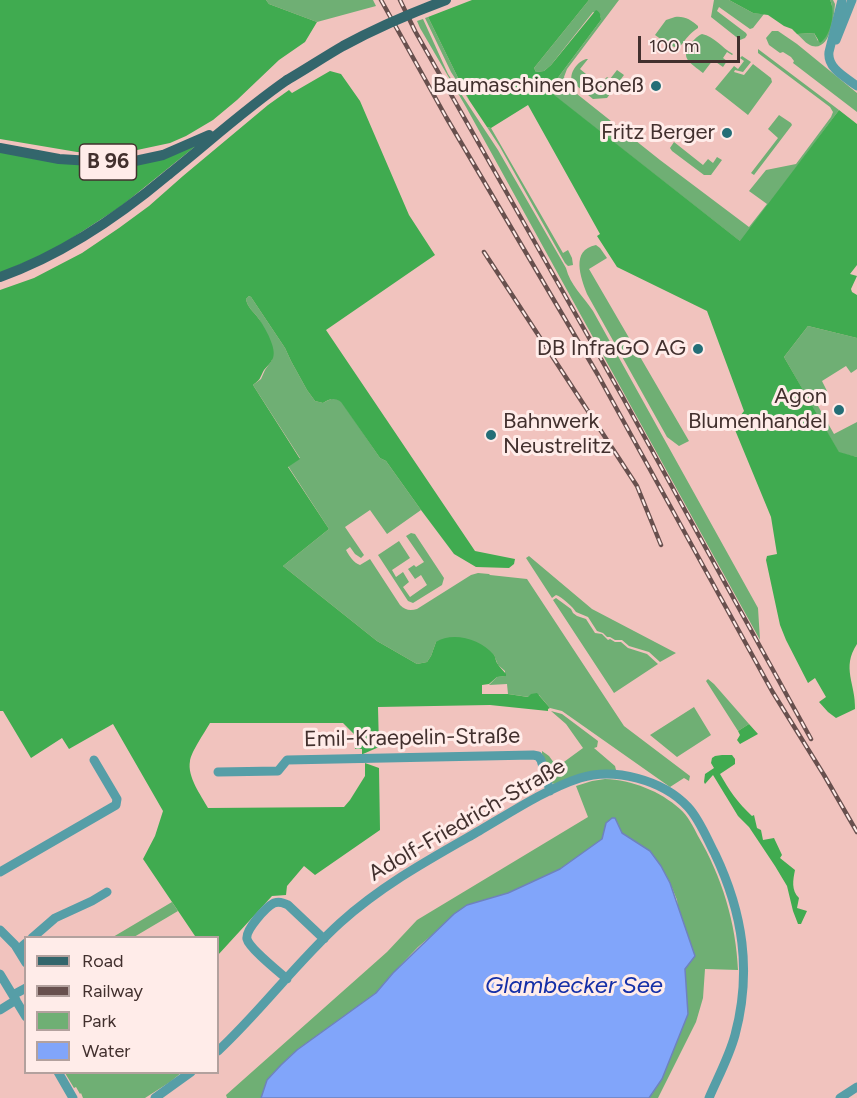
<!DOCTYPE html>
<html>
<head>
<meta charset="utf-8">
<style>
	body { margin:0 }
	#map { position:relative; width:857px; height:1098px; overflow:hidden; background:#f1c3be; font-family:Figtree,sans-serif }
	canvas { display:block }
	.legend { position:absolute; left:24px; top:936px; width:195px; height:138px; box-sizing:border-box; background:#ffece9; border:2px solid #b3a19e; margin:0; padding:8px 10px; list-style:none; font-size:18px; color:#42302e }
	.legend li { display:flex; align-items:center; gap:12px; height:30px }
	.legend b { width:30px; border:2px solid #b3a19e }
	.scale { position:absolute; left:638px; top:36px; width:102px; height:27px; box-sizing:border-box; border:3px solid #42302e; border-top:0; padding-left:8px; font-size:18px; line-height:21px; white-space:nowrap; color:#42302e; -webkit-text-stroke:4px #ffece9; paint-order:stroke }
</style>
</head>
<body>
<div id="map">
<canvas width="857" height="1098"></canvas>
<ul class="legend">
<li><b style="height:8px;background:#33666c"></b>Road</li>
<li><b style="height:8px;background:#68504e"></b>Railway</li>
<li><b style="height:16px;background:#6faf74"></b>Park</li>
<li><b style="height:16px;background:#81a5fa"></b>Water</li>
</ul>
<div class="scale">100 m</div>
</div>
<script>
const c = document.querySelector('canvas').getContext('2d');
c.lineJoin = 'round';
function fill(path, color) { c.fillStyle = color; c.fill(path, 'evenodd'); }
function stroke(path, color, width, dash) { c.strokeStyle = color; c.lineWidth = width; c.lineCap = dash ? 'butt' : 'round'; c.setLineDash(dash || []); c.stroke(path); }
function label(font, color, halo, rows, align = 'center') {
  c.font = font + ' Figtree,sans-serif'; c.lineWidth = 6; c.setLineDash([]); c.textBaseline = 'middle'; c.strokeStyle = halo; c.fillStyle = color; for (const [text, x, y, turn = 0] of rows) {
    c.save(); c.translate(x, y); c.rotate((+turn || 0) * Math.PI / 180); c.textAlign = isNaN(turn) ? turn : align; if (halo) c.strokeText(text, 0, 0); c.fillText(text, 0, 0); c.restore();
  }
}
fill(new Path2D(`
	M266,0h107l3,6 -59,16 -48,-18z
	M589,0h30l-52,69 -3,8 3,9 93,74 89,67 18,-23 -18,-13 17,-21 30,-6 35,-47 2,-5 -3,-5 -72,-54v-4l81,61 -98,132 -198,-155 3,-3 8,-1 47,-63v-4l-8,-4 -42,53 -7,6 -8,1 -2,-4z
	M714,0h15l24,13 11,1 -11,14 -3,1 -31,-22 -2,4 29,22 1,2 -2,3 -5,2 -29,-23z
	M830,0h3l2,4c-1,12 -4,47 -23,42 -6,-2 -10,-8 -15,-12l17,-1 4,8 14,-36z
	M428,17l41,83 -18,-28 -26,-54z
	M675,17c10,-1 16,3 23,9v2c-23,15 -11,31 -43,7l11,-15z
	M423,19l25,55 50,76 68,118c4,17 17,28 27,43l165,297 2,32 -294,-533 -46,-79 -3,-7z
	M772,31h6l19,13 60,49v19l-64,-49 1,-2 -3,-4 -8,-5 -3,1 -11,-8 -3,-7z
	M702,34c12,2 20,14 31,20l-1,1 -5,-3 -4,6 4,3 -4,6 -10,-7 -10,13c-12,-10 -24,-14 -12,-30 4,-4 6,-7 11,-9z
	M742,56l9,6 -8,10 -8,-2 -1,2 10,3 9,-11 18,14 1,4 -24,33 -33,-26 19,-23 4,3 6,-8 -4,-3z
	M586,59h2l-8,10 6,5 -3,5 8,7 4,-5 5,3 7,-7 3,2 7,-9 7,5 -17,23 -14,1 -21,-17c-3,-9 5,-20 14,-23z
	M779,115l12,8 1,2 -38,50 -3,-2 27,-35 -10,-9z
	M487,127l4,1 72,125 5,-3 4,8 1,7 -5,1 -3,-3 -65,-116z
	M674,142l29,23 5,-6 5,4 4,-6 5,3 -11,15h-7l-32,-24 -2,-3z
	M596,245l4,3 7,10 -18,11 100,172 -10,5 -12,-9 -80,-143c-6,-16 -17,-44 9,-49z
	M249,296l2,1 34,51 6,13 16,29 8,11 8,2c7,-4 11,-6 18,-2l39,57 6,3 35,49 -34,24 -17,-24 -25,17 19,28 -3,3 -6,-4 -5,-7 -4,3c3,6 8,13 14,15l10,-6 30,46c5,5 10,6 17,4l54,-34 7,-2 11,1 1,1 37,4 97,147 66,50 -1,5 -5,-3 -14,9 -108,-76 -12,-3 -11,-13 -10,2 -21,-3 -1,-10 -18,1 8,-8 8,-1v-5l-7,-6 -4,-10 -58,-13 -5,14 -4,6 -10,2 -40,-23 -94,-75 46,-37 -41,-63 12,-8 -47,-73 8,-6 4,-9 7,-10c-4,-14 -6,-29 -13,-41 -5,-7 -12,-12 -13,-20z
	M808,326l49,12v31l-6,4 -5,-7 -24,15 5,10 -13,8 20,35 23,-12v35l-18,-4 -55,-96z
	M411,533l4,1 29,44 -2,7 -29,18 -5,-2 -30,-46 21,-14 11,17 -18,12 4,7 7,-5 6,10 -6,5 7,10 17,-12 -6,-10 -6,4 -7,-10 6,-4 2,2 8,-5 -18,-26z
	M529,556l63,53 84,44 -16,9 -11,-10 -20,-6 -7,-6h-7l-5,-3h-3l-4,-4 -6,-2 -9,-14 -12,-5c-3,-5 -14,-15 -20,-17l-4,3 -26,-40z
	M556,598l15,11 2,4 4,3 9,3 9,14 7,1 6,6 2,-1 5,3h6l7,6 19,6 11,10 -44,29 -61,-93z
	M708,679l6,5 35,40 -11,7 -32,-50z
	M694,707l17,28 -34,22 -27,-22z
	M551,711l11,3 36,27 -1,6 -3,1 21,18 1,4 -62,14 -2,-1 -10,-29v-3l7,5 8,11 26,-19 -17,-24z
	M605,779c27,1 55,12 75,30 8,7 13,17 18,27 24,41 38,87 40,134l-33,-1 -2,29 -7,24 -38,76h-9l13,-19 24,-92 -1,-18 -8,-69 -7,-17 -9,-17 -39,-33 -5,-11 -11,6 -3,11 -43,30 -52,24 -41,12 -49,42 -25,26 -17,20 -79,57 -16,15 -14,15 -6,18h-34l-1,-3 161,-143 30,-32 171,-103 -12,-31 16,-5z
	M172,902l6,9 -44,26h-21z
	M65,1073h116l-11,9 -25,16h-62l-2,-5 -1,1 -4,-7 -2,1z`), '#6faf74');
fill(new Path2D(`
	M0,0h266l3,4 48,18 -12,20 -26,18 -42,40 -24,20 -27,16 -16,7 -47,10h-22l-24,-1 -77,-13z
	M472,0h117l-55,68 2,4 8,-1 7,-6 45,-55c4,2 5,5 5,10l-47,63 -4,2 -4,-1 -2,3 196,154 99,-131 18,14v141l-7,9 7,2 -6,13 1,3 5,3v43l-49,-12 -24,31 55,95 18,5v187c-16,24 -1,40 -2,65l-19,9 -8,-6 -9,-10 7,-5 -11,-19 -7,5 -22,-43 -6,-15 -14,-65 1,-4 10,-2 -6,-37 -38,-92 11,-14 -37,-100 -90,-44 -20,-31 3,-2 -72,-129 -37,23 -4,-1 -18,-27 -41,-83z
	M729,0h101c6,11 1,36 -10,43l-6,-10 -17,1 -5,-5 -8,-3 -16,-11 -15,-2z
	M330,71l11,3 19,27 49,114 26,40 -109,75 149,221 40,8 -1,5 -5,4 -33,-1 -22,-13 -33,-44 -35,-49 -6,-3 -39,-56c-7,-5 -11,-3 -18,1l-8,-2 -8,-11 -16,-29 -6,-13 -34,-51 -2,-1 -3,3c1,8 8,13 13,20 6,9 18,29 14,39 -2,5 -6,8 -9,12 -5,9 -2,8 -11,15l47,74 -12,8 41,62 -46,37 94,75 40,23 10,-2 4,-6 5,-14c16,-11 45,-3 57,12 3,3 2,5 4,9 2,4 6,7 9,11v2l-9,1 -8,7 -7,1v9h26l20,3 3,-3 6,-1 13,15 -2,1v2l-58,-6 -112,2 1,40 -16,7h-1v-5h-7l-1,-15 -11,-11h-133c-5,9 -19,29 -20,38 -3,16 11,34 18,47l136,-1 6,-7 15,-24v-13l14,5 1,62 -65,45 -11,-9 -17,20 -1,9 -14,1 -54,59v-17l-24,-1 1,-1 -52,-77 12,-23 8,-25 -50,-87 -44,25 -7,-11 -31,20 -28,-47h-3v-421l34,-12 48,-25 37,-25 30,-22 34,-30 85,-71 21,-15 3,3z
	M197,145l-77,62 -68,44 -52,22v-122l100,13z
	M749,724l9,10 -18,10 -3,-4 3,-5 -2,-4z
	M722,755h10l3,4v5l-15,10c9,16 18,29 32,42l2,-1 3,13 4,2 2,10 11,-2 8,17 -2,3 15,12c-2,10 -4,20 4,28l-2,10 10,3 -6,13h-3l-5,-13 -6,-25 -12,-20 -26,-39 -11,-11 -25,-41 -8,9 -1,-2 1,-8 9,-6 -3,-5 1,-5 3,-2z`), '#40ab50');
const water = new Path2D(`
	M612,818h3l7,15 28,18 11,15 9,17 25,73 -10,13 3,45 -26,65 -13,19h-388l6,-18 14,-15 16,-15 79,-57 17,-20 61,-59 13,-9 41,-12 52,-24 42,-30 4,-16z`);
fill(water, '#81a5fa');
stroke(water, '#6e82bd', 1.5);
stroke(new Path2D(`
	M842,0l-13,52c-2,16 16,25 28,34
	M836,40l16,-40
	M218,772l60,-1 9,-11 246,-5 5,1 3,4 9,31
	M0,872l116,-67 1,-6 -23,-39
	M0,930l15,15 3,5
	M32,938l23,-20 37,-17 15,-9
	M26,943l-8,7 8,13
	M0,974l26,43
	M287,979c-8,-7 -38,-31 -40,-40 -2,-9 19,-32 27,-36 6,-2 9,0 14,2l36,34
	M13,995l13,-7
	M0,1010l16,-10
	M218,1051c43,-40 78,-88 122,-128 42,-38 90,-64 139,-92 31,-18 67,-42 101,-53 34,-11 83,2 108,29 12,13 19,32 27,47 28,59 37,117 20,181 -6,22 -17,42 -26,63
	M58,1072l15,26
	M155,1098l36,-26
	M840,1098l17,-11`), '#569ea7', 9);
stroke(new Path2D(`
	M0,148l59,11 48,3 28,-1 28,-6 46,-20
	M0,277c62,-22 118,-60 168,-102 40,-32 77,-66 119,-95`), '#33666c', 10);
const rail = new Path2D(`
	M381,0l65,117 152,258 174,316 52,84 33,57
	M400,0l15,31 207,365 189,343
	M484,252l153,234 24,59`);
stroke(rail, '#68504e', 4.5);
stroke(rail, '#ffece9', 2, [7]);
stroke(new Path2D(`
	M287,80c19,-11 37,-23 56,-34 33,-18 68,-33 103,-46`), '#33666c', 10);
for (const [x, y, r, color] of [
	[656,86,6,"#246e77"],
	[727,133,6,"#246e77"],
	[698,349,6,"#246e77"],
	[839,410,6,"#246e77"],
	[491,435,6,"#246e77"]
]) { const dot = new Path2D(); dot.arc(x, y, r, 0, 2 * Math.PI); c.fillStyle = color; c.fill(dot); stroke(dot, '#ffece9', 2); }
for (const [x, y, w] of [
	[108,162,57]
]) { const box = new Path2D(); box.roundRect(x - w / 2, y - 18, w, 36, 4.5); c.fillStyle = '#ffece9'; c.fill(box); stroke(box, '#42302e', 1.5); }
label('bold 21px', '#42302e', null, [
	["B 96",108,162]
]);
label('22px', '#42302e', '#ffece9', [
	["Baumaschinen Boneß",644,86],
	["Fritz Berger",715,133],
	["DB InfraGO AG",686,349],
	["Agon",827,397],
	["Blumenhandel",827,422],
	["Bahnwerk",503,422,"left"],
	["Neustrelitz",503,447,"left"]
], 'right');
label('22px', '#42302e', '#ffece9', [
	["Emil-Kraepelin-Straße",412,738,-1],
	["Adolf-Friedrich-Straße",467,820,-30]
]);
label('italic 24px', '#142fa7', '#ffece9', [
	["Glambecker See",574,986]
]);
</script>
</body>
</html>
